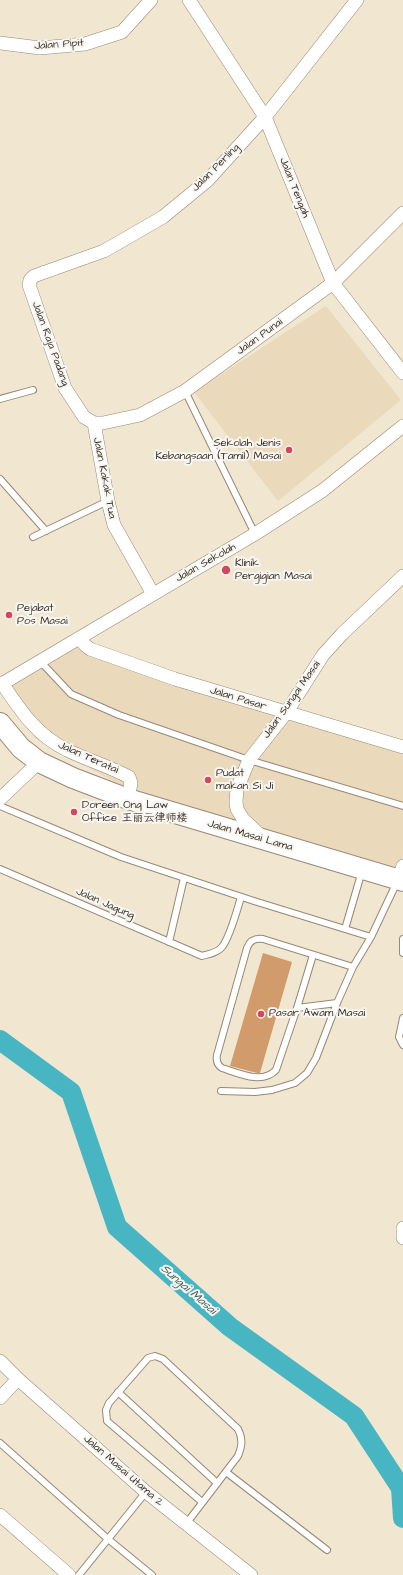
<!DOCTYPE html>
<html>
<head>
<meta charset="utf-8">
<style>
	body { margin:0 }
	canvas { display:block; background:#f1e6cf }
</style>
</head>
<body>
<canvas width="403" height="1575"></canvas>
<script>
const c = document.querySelector('canvas').getContext('2d');
c.lineJoin = 'round';
function fill(path, color) { c.fillStyle = color; c.fill(path, 'evenodd'); }
function stroke(path, color, width, dash) { c.strokeStyle = color; c.lineWidth = width; c.lineCap = dash ? 'butt' : 'round'; c.setLineDash(dash || []); c.stroke(path); }
function label(font, color, halo, rows, align = 'center') {
  c.font = font + ' "Architects Daughter","LXGW WenKai TC",sans-serif'; c.lineWidth = 4; c.setLineDash([]); c.textBaseline = 'middle'; c.strokeStyle = halo; c.fillStyle = color; for (const [text, x, y, turn = 0] of rows) {
    c.save(); c.translate(x, y); c.rotate((+turn || 0) * Math.PI / 180); c.textAlign = isNaN(turn) ? turn : align; if (halo) c.strokeText(text, 0, 0); c.fillText(text, 0, 0); c.restore();
  }
}
fill(new Path2D(`
	M326,306l75,94 -123,101 -84,-109z
	M85,639l6,5 85,31 227,67v113l-6,18 -231,-71 -53,-21 -77,-42 -35,-50z`), '#ead9ba');
stroke(new Path2D(`
	M0,1040l71,52 46,135 113,100 124,89 47,72 2,30`), '#48b5c3', 20);
fill(new Path2D(`
	M263,953l29,9 -32,111h-3l-27,-7z`), '#d29b6c');
const lane = new Path2D(`
	M185,391l70,143
	M0,399l33,-9
	M0,479l46,52
	M33,537l75,-36
	M40,661l31,33 48,21 130,45 154,46
	M0,806l121,51 133,44 117,36
	M0,869l202,87c7,-2 15,-3 20,-9 8,-10 15,-37 19,-50
	M345,929l17,-58
	M403,939v14
	M169,942l15,-64
	M313,955l-16,53 -21,62c-14,15 -38,3 -54,-2 -5,-3 -6,-7 -5,-13l30,-107c3,-8 8,-10 16,-9l90,28
	M297,1008l40,-5
	M403,1018l-4,19 4,8
	M221,1091l34,1 17,-2 23,-7 12,-10 9,-15 21,-55 16,-36 18,-30 26,-55
	M118,1392l99,91
	M0,1443l108,96 44,36
	M226,1472l101,78
	M186,1524l52,-68c4,-10 5,-17 0,-27l-75,-70 -8,-3 -7,2 -39,45 -3,7 1,11 95,81
	M79,1575l67,-83`);
const street = new Path2D(`
	M189,0l76,117 68,166 70,90
	M0,43l40,5 45,-4 37,-12 29,-32
	M94,423l-10,-6 -19,-29 -36,-103 1,-5 4,-4 70,-25 59,-34 45,-37 57,-63 92,-117
	M94,423h9l37,-8 45,-24 148,-108 70,-70
	M94,423l14,78 6,24 39,69
	M79,638l6,7 5,4 85,30 228,68
	M2,683c18,27 35,53 65,67 20,10 42,16 62,27l2,6 -3,16
	M0,685l255,-151 67,-43 81,-65
	M0,799l39,-37
	M261,836l-18,-17 -6,-10 -1,-7 1,-13 12,-29 37,-47 37,-58 19,-21 61,-58
	M398,880l5,-14
	M403,1228v10
	M0,1361l18,18 128,113 105,83
	M0,1398l18,-19
	M0,1515l69,60`);
const primary = new Path2D(`
	M0,723l21,25 18,14 34,16 55,21 275,82`);
stroke(lane, '#968876', 8);
stroke(street, '#968876', 14);
stroke(primary, '#968876', 22);
stroke(lane, '#fff', 6);
stroke(street, '#fff', 13);
stroke(primary, '#fff', 20);
for (const [x, y, r, color] of [
	[289,450,4,"#d1495b"],
	[226,570,5,"#d1495b"],
	[9,615,4,"#d1495b"],
	[208,780,4,"#d1495b"],
	[74,812,4,"#d1495b"],
	[261,1014,4,"#d1495b"]
]) { const dot = new Path2D(); dot.arc(x, y, r, 0, 2 * Math.PI); c.fillStyle = color; c.fill(dot); stroke(dot, '#f6f6f2', 1.5); }
label('11px', '#3b2a1e', '#f6f6f2', [
	["Jalan Pipit",59,45,-4],
	["Jalan Perling",216,168,-45],
	["Jalan Tengah",294,188,68],
	["Jalan Punai",260,337,-36],
	["Jalan Raja Padang",50,344,70],
	["Jalan Kakak Tua",104,478,79],
	["Jalan Sekolah",206,563,-30],
	["Jalan Pasar",238,699,17],
	["Jalan Sungai Masai",292,700,-55],
	["Jalan Teratai",88,758,24],
	["Jalan Masai Lama",250,836,16],
	["Jalan Jagung",105,904,24],
	["Jalan Masai Utama 2",123,1471,41]
]);
label('11px', '#3b2a1e', '#f6f6f2', [
	["Sekolah Jenis",281,444,"right"],
	["Kebangsaan (Tamil) Masai",281,457,"right"],
	["Klinik",235,564],
	["Pergigian Masai",235,577],
	["Pejabat",17,609],
	["Pos Masai",17,622],
	["Pudat",216,774],
	["makan Si Ji",216,787],
	["Doreen Ong Law",82,806],
	["Office 王丽云律师楼",82,819],
	["Pasar Awam Masai",269,1014]
], 'left');
label('italic 12px', '#405b58', '#f6f6f2', [
	["Sungai Masai",188,1290,41]
]);
</script>
</body>
</html>
